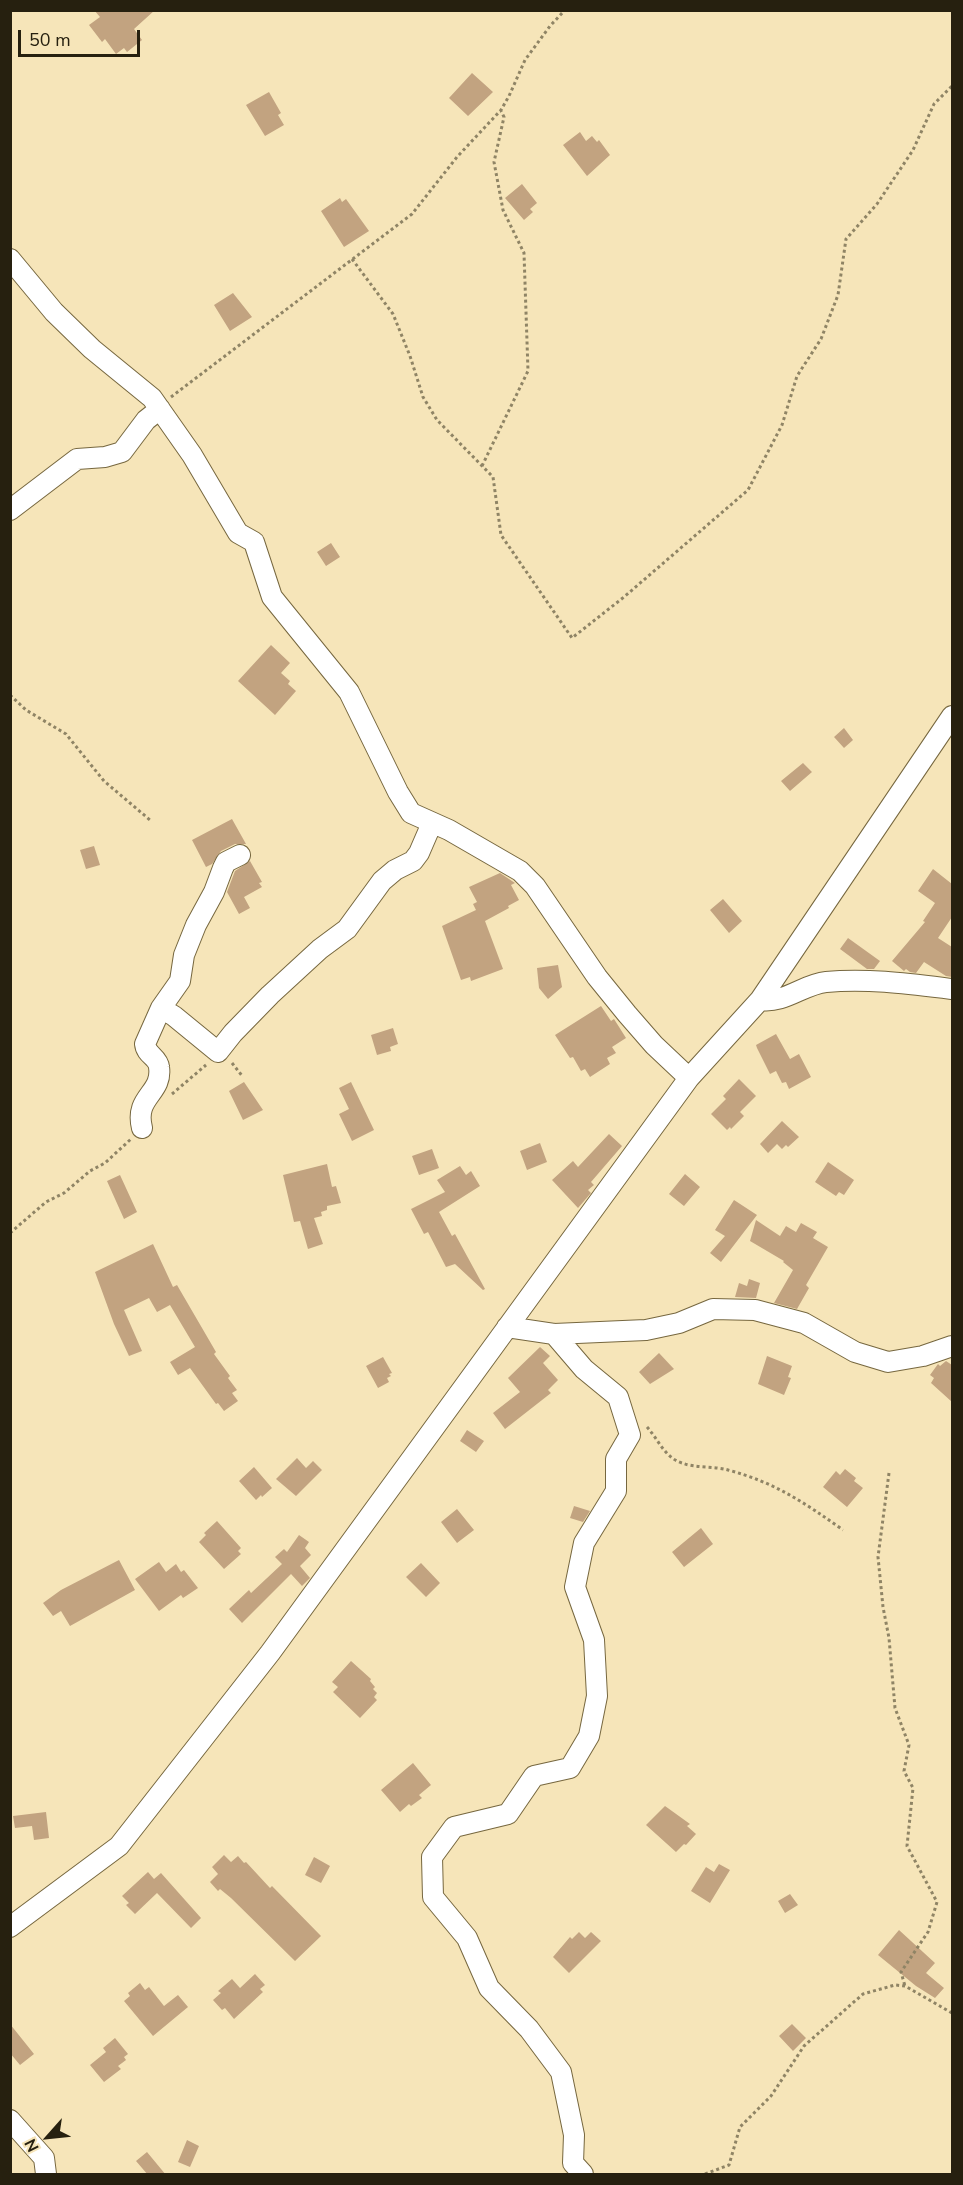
<!DOCTYPE html>
<html>
<head>
<meta charset="utf-8">
<style>
	body { margin:0 }
	#map { position:relative; width:963px; height:2185px; overflow:hidden; background:#f6e5b9; font-family:"Nunito Sans",sans-serif }
	canvas { display:block }
	.frame { position:absolute; inset:0; border:12px solid #26200f; pointer-events:none }
	.north { position:absolute; left:18px; top:2107px; width:60px; height:60px; -webkit-text-stroke:4px #f6e5b9; paint-order:stroke; rotate:243deg; font-size:16px; font-weight:700; line-height:24px; text-align:center; color:#26200f }
	.north::after { content:''; display:block; margin:auto; width:21px; height:27px; background:#26200f; clip-path:polygon(50% 0,100% 100%,50% 72%,0 100%) }
	.scale { position:absolute; left:18px; top:30px; width:122px; height:27px; box-sizing:border-box; border:3px solid #26200f; border-top:0; padding-left:8px; font-size:18px; line-height:21px; white-space:nowrap; color:#26200f; -webkit-text-stroke:4px #f6e5b9; paint-order:stroke }
</style>
</head>
<body>
<div id="map">
<canvas width="963" height="2185"></canvas>
<div class="frame"></div>
<div class="north">N</div>
<div class="scale">50 m</div>
</div>
<script>
const c = document.querySelector('canvas').getContext('2d');
c.lineJoin = 'round';
function fill(path, color) { c.fillStyle = color; c.fill(path, 'evenodd'); }
function stroke(path, color, width, dash) { c.strokeStyle = color; c.lineWidth = width; c.lineCap = dash ? 'butt' : 'round'; c.setLineDash(dash || []); c.stroke(path); }
fill(new Path2D(`
	M94,10h61l-21,19 8,11 -15,12 -3,-4 -8,6 -11,-15 -3,3 -13,-17 11,-8z
	M472,73l21,19 -25,24 -19,-18z
	M269,92l12,21 -3,2 6,10 -19,11 -19,-31z
	M580,132l6,9 6,-5 5,6 2,-2 11,15 -23,21 -24,-31z
	M522,184l15,19 -7,6 3,3 -9,8 -19,-22z
	M340,198l2,4 4,-3 23,32 -25,16 -23,-36z
	M233,293l19,24 -22,14 -16,-26z
	M331,543l9,14 -14,9 -9,-14z
	M271,645l19,18 -9,10 9,8 -2,3 8,7 -21,24 -37,-34z
	M844,728l9,12 -9,8 -10,-11z
	M803,763l9,9 -22,19 -9,-10z
	M232,819l14,25h-11l-14,7 -9,13 -6,3 -14,-27z
	M94,846l6,19 -14,4 -6,-19z
	M250,861l12,21 -3,1 3,4 -18,10 6,11 -11,6 -12,-22 8,-21z
	M933,869l19,15v33l-14,21 14,9v30l-6,-1 -22,-14 -8,11 -6,-1 -4,-3 -2,2 -12,-10 33,-39 -2,-1 12,-18 -17,-12z
	M500,873l15,10 -4,2 8,15 -11,6 1,2 -24,13 18,48 -32,12 -1,-4 -9,3 -19,-54 34,-16 -3,-6 4,-2 -8,-15z
	M723,899l19,22 -13,12 -19,-23z
	M848,938l32,23 -6,8h-7l-27,-20z
	M558,965l4,22 -14,12 -9,-11 -2,-20z
	M601,1006l10,15 3,-2 12,19 -14,9 4,6 -9,5 3,6 -20,13 -5,-8 -4,2 -8,-14 -3,1 -15,-23z
	M393,1028l5,16 -8,3 1,4 -14,4 -6,-20z
	M776,1034l14,25 9,-5 12,23 -22,12 -3,-7 -4,1 -6,-12 -6,3 -13,-26 -1,-3z
	M739,1079l17,17 -16,16 4,4 -13,13 -1,-2 -3,3 -16,-16 15,-15 -3,-3z
	M244,1082l19,28 -20,10 -14,-29z
	M351,1082l23,48 -22,11 -13,-27 10,-5 -10,-21z
	M782,1121l17,16 -11,10 -2,-2 -4,4 -5,-5 -9,9 -8,-9z
	M609,1134l13,12 -31,36 3,3 -6,5 3,3 -13,15 -26,-28 21,-19 5,6z
	M540,1143l7,19 -20,8 -7,-19z
	M432,1149l7,19 -20,7 -7,-19z
	M828,1162l26,18 -10,15 -5,-3 -3,4 -21,-14z
	M327,1164l5,23 4,-1 5,17 -14,3v4l-6,2 1,4 -8,2 9,26 -15,5 -8,-28 -6,1 -11,-47z
	M460,1166l6,9 5,-4 9,15 -41,26 13,24 3,-2 30,55 -2,1 -28,-26 -9,3 -18,-35 -4,2 -13,-25 34,-17 -8,-12z
	M685,1174l15,13 -16,19 -15,-12z
	M120,1175l17,37 -13,7 -17,-38z
	M734,1200l23,15 -36,47 -11,-9 15,-17 -10,-6z
	M756,1220l24,16 6,-10 10,6 5,-9 16,9 -4,6 15,9 -22,38 3,3 -12,21 -23,-6 19,-33 -10,-8 1,-1 -34,-20z
	M153,1244l20,43 4,-2 39,67 -2,2 16,22 -2,2 9,12 -5,3 6,8 -14,10 -6,-8 -2,1 -26,-36 -12,7 -8,-13 25,-15 -25,-42 -13,7 -8,-14 -25,12 18,41 -13,5 -15,-32 -19,-52z
	M749,1279l11,4 -4,15 -21,-1 4,-14 8,3z
	M540,1347l10,9 -7,7 15,17 -10,10 3,3 -46,36 -12,-16 27,-21 -12,-14z
	M659,1353l15,16 -24,15 -11,-12z
	M767,1356l25,10 -4,11 3,1 -7,17 -26,-11z
	M383,1357l9,16 -3,1 2,2 -4,2 2,4 -11,6 -12,-22z
	M946,1361l6,4v37l-21,-19 3,-5 -4,-3 8,-11 2,2z
	M467,1430l17,11 -8,11 -16,-11z
	M297,1458l9,10 7,-7 9,9 -26,26 -20,-17z
	M254,1467l18,21 -10,9 -1,-2 -5,5 -17,-19z
	M845,1469l11,9 -2,3 9,7 -16,19 -24,-20 13,-16 4,4z
	M574,1506l16,5 -7,11 -13,-4z
	M457,1509l17,21 -17,13 -16,-21z
	M217,1521l24,27 -3,3 3,3 -17,15 -25,-27 7,-7 -2,-2z
	M701,1528l12,16 -29,23 -12,-15z
	M299,1535l10,7 -4,6 6,7 -11,11 10,12 -8,8 -11,-12 -49,49 -13,-14 20,-19 2,3 31,-29 -7,-7 9,-8 3,3z
	M119,1560l16,30 -65,36 -9,-15 -8,5 -10,-13 18,-13z
	M159,1562l7,10 10,-8 5,8 3,-2 14,18 -15,10 -2,-3 -22,16 -24,-32z
	M421,1563l19,20 -14,14 -20,-20z
	M351,1661l20,18 -1,2 5,6 -2,2 4,4 -3,4 3,3 -17,18 -27,-26 5,-5 -6,-5z
	M413,1763l18,22 -12,10 3,3 -11,8 -2,-2 -9,8 -19,-22z
	M665,1806l25,18 -3,2 9,8 -10,11 -2,-1 -8,8 -30,-27z
	M46,1812l3,26 -15,2 -2,-14 -17,2 -2,-12z
	M224,1855l7,7 7,-6 6,7 2,-1 24,26 2,-2 49,50 -26,25 -64,-63 -11,-9 -2,2 -8,-9 8,-8 -6,-7z
	M314,1857l16,9 -9,17 -16,-8z
	M719,1864l11,6 -20,33 -19,-12 15,-24 8,5z
	M148,1872l6,7 7,-6 40,45 -10,10 -34,-35 -22,21 -9,-9 3,-2 -7,-7z
	M790,1894l8,11 -13,8 -7,-12z
	M899,1930l36,33 -9,10 18,15 -9,10 -19,-12 -38,-31z
	M579,1932l6,6 6,-6 10,9 -32,32 -16,-16 17,-20 2,2z
	M255,1974l10,11 -5,4 3,3 -29,27 -9,-11 -3,2 -9,-10 8,-7 -3,-2 14,-12 8,9z
	M140,1983l5,7 4,-3 15,19 14,-11 10,12 -35,29 -29,-35 6,-5 -2,-3z
	M10,2024l24,30 -14,11 -10,-12z
	M792,2024l14,14 -13,13 -14,-15z
	M115,2038l13,16 -4,3 2,3 -8,6 3,3 -17,13 -14,-17 16,-13 -3,-4z
	M187,2140l12,6 -9,21 -12,-5z
	M147,2152l19,23h-18l-12,-14z`), '#c2a380');
const minor = new Path2D(`
	M10,259l44,53 38,37 60,49 40,57 46,78 16,9 18,55 77,95 49,100 13,21 38,17 71,41 15,15 62,91 30,37 27,31 35,33
	M10,510l67,-51 28,-2 17,-5 24,-32 14,-11
	M760,1000c24,4 44,-16 66,-18 42,-4 85,2 126,7
	M161,1008l13,8 44,36 15,-19 37,-38 50,-46 27,-20 35,-48 13,-11 18,-9 6,-8 13,-30
	M142,1128c-8,-32 21,-34 17,-61 -1,-10 -13,-12 -14,-23l16,-36 19,-27 4,-26 12,-30 18,-33 9,-24 3,-6 14,-7
	M507,1327l47,7 92,-4 33,-7 34,-14 42,1 49,13 51,29 33,10 35,-6 29,-10
	M554,1334l30,35 34,28 12,38 -14,24v32l-32,52 -9,44 19,53 3,56 -8,40 -19,32 -36,8 -26,38 -54,13 -22,30 1,40 34,41 22,50 40,41 32,43 13,63 -1,28 10,11
	M10,1927l109,-81 151,-193 419,-575 71,-78 192,-284
	M10,2120l34,38 2,16`);
stroke(minor, '#76673f', 22);
stroke(new Path2D(`
	M352,259l41,55 17,42 13,41 14,23 56,57 8,58 71,103 52,-41 124,-107 34,-65 15,-49 24,-37 17,-44 8,-56 31,-35 36,-54 21,-46 18,-18
	M171,397l241,-183 45,-57 44,-47 8,-14 16,-36 25,-34 15,-16
	M482,466l46,-95 -4,-118 -21,-43 -9,-48 10,-45 -3,-6
	M10,695l16,15 40,24 38,47 46,39
	M232,1063l11,14
	M172,1094l34,-29
	M10,1233l36,-31 18,-9 26,-22 15,-8 26,-24
	M647,1427c11,12 18,31 35,36 13,5 32,3 46,7 46,12 77,33 115,60
	M889,1473l-11,84 5,50 6,31 6,70 14,37 -5,26 9,17 -6,58 30,56 -9,30 -27,40 4,14
	M705,2174l24,-9 11,-38 31,-31 33,-50 59,-52 32,-9 10,1 47,27`), '#8f8465', 3, [3, 3]);
stroke(minor, '#fff', 20);
</script>
</body>
</html>
